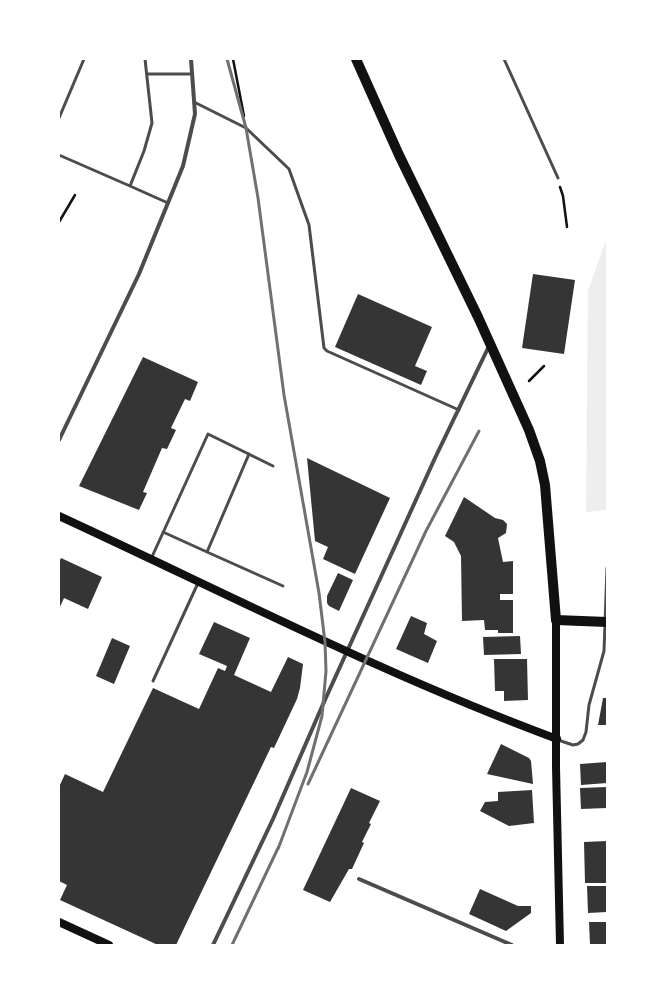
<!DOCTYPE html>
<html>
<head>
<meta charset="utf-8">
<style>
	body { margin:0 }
	#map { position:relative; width:666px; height:1004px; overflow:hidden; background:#fff; font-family:"DejaVu Sans",sans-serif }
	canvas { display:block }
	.frame { position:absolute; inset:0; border:60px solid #fff; pointer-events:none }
</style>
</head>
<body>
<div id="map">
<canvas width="666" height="1004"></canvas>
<div class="frame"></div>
</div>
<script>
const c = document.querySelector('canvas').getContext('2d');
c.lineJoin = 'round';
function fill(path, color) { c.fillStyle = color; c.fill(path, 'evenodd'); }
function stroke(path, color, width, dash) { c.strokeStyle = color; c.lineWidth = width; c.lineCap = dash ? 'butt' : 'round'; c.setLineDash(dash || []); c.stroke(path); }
fill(new Path2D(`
	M607,237v273l-21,2 2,-221z`), '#eee');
fill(new Path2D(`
	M533,274l42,6 -11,74 -42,-6z
	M358,294l74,33 -17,39 12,5 -6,14 -86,-38z
	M143,357l55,25 -8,19 -5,-2 -14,29 5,2 -9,19 -5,-1 -19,44 4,1 -8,17 -60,-24z
	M307,458l83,40 -35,76 -32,-15 5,-12 -13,-6z
	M464,497l31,21 8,2 4,4 -1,9 -8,5 5,24 10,-1v33h-13v6h13v33h-15v-3h-13l-1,-10 -22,1 -1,-65 -7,-14 -9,-6z
	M61,558l41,19 -14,32 -24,-11 -5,11v-47z
	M338,573l15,7 -14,31 -10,-5 -2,-3v-7z
	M411,616l16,7 -3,11 13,7 -9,22 -32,-14z
	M214,622l36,16 -16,37 37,17 17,-35 15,7 -3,24 -3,11 -23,49 -3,-1 -95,198h-18l-98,-45 7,-15 -8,-4v-94l6,-13 38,18 50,-104 46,21 19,-41 7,3 2,-5 -28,-12z
	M520,636l1,18 -37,1 -1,-18z
	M112,638l18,8 -16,38 -18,-8z
	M494,659h33l1,41 -24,1v-10h-9z
	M603,698h4v27h-9z
	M501,744l28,14 2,3 2,23 -46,-10z
	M607,762v21l-26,2 -1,-21z
	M607,787v21l-26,1 -1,-21z
	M351,788l29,13 -11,22 2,1 -9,18 2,1 -12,26h-3l-19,33 -27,-12z
	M532,790l2,33 -25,3 -29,-15 5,-9 13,-1v-9z
	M607,841v42h-22l-1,-41z
	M587,886h20v26l-19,1z
	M480,889l38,17h13v7l-25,18 -37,-17z
	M589,922h18v23h-17z`), '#353535');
stroke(new Path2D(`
	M233,59l11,57
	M560,187l3,9 4,31
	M59,222l16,-27
	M529,381l15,-15`), '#111', 2.5);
stroke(new Path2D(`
	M145,59l7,64 -8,28 -14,35 38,17
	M504,59l54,119
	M147,74h45
	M194,102l52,26 43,41 20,56 15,123 3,3 132,59
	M59,118l25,-59
	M59,155l71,31
	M163,532l44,20 42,-98
	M207,552l76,34
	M151,559l57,-125 65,32
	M153,681l45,-98
	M558,740l15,5 5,-1 5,-4 3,-8 3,-27 15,-54 3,-83`), '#4c4c4c', 3);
stroke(new Path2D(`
	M59,440l80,-166 44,-108 12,-52 -4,-55
	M359,879l153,66
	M213,945l60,-126 51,-117 111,-244 54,-112`), '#4c4c4c', 4);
stroke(new Path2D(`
	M59,516c165,76 327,160 498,223
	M556,620v147l4,178
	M59,922l50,23`), '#111', 8);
stroke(new Path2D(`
	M356,59l43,96 79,162 51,113 11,31 5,24 11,135 51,2`), '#111', 10);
stroke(new Path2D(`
	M227,59l19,69 12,70 26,197 35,198 6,49 1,29 -4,45 -15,56 -29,77
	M308,784l118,-253 53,-100
	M232,945l48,-101`), '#707070', 3);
</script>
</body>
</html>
